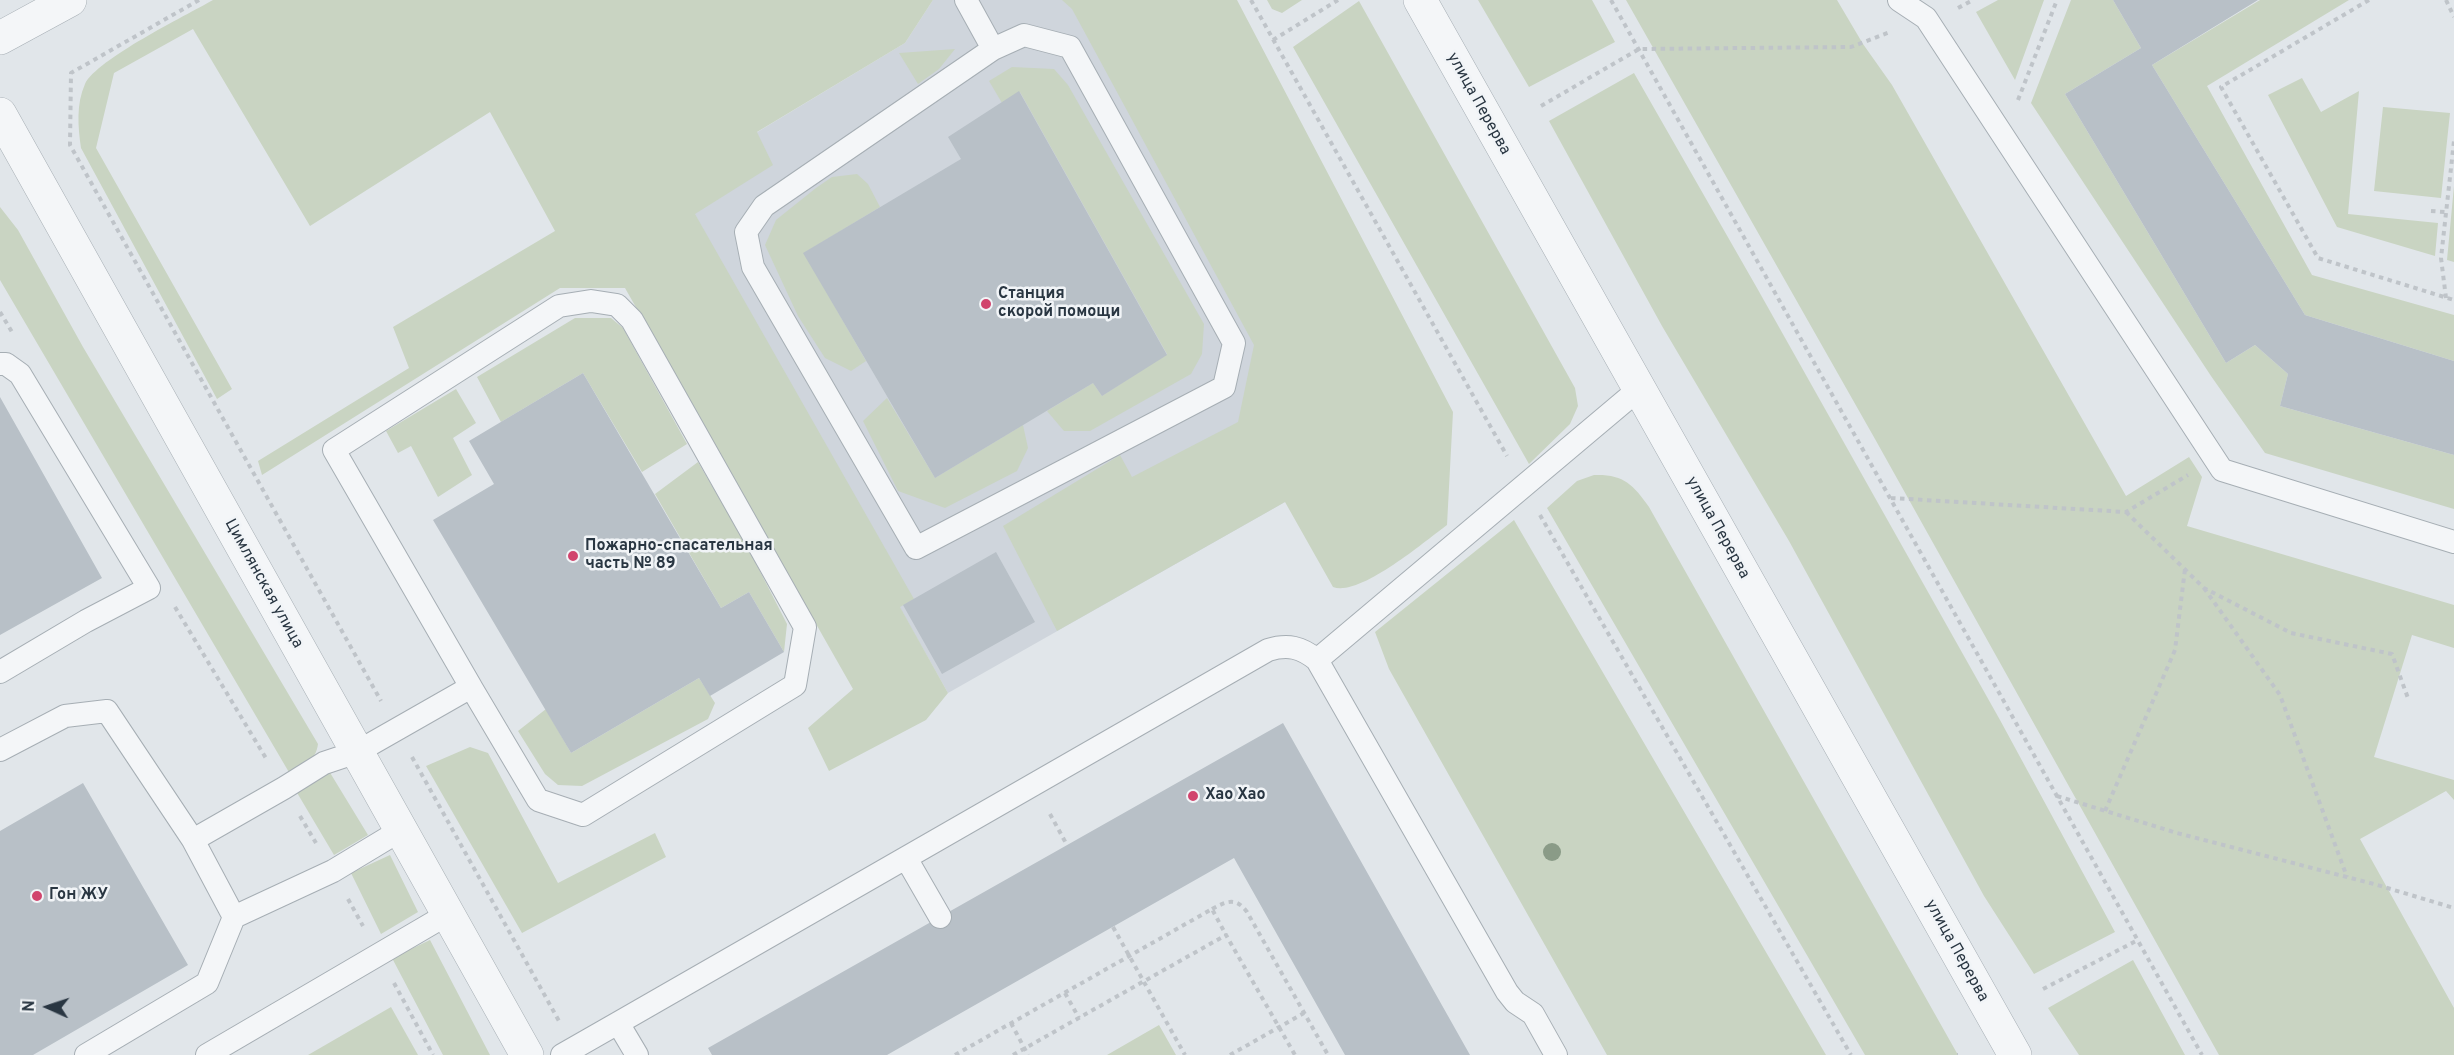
<!DOCTYPE html>
<html>
<head>
<meta charset="utf-8">
<style>
	body { margin:0 }
	#map { position:relative; width:2454px; height:1055px; overflow:hidden; background:#e1e6ea; font-family:Overpass,sans-serif }
	canvas { display:block }
	.north { position:absolute; left:18px; top:977px; width:60px; height:60px; -webkit-text-stroke:4px #f1f4f7; paint-order:stroke; rotate:273deg; font-size:16px; font-weight:700; line-height:24px; text-align:center; color:#293642 }
	.north::after { content:''; display:block; margin:auto; width:21px; height:27px; background:#293642; clip-path:polygon(50% 0,100% 100%,50% 72%,0 100%) }
</style>
</head>
<body>
<div id="map">
<canvas width="2454" height="1055"></canvas>
<div class="north">N</div>
</div>
<script>
const c = document.querySelector('canvas').getContext('2d');
c.lineJoin = 'round';
function fill(path, color) { c.fillStyle = color; c.fill(path, 'evenodd'); }
function stroke(path, color, width, dash) { c.strokeStyle = color; c.lineWidth = width; c.lineCap = dash ? 'butt' : 'round'; c.setLineDash(dash || []); c.stroke(path); }
function label(font, color, halo, rows, align = 'center') {
  c.font = font + ' Overpass,sans-serif'; c.lineWidth = 5; c.setLineDash([]); c.textBaseline = 'middle'; c.strokeStyle = halo; c.fillStyle = color; for (const [text, x, y, turn = 0] of rows) {
    c.save(); c.translate(x, y); c.rotate((+turn || 0) * Math.PI / 180); c.textAlign = isNaN(turn) ? turn : align; if (halo) c.strokeText(text, 0, 0); c.fillText(text, 0, 0); c.restore();
  }
}
fill(new Path2D(`
	M933,0h167l194,350 -9,152 -337,191 -285,-504 242,-146z`), '#cfd5dc');
fill(new Path2D(`
	M213,0h720l-28,43 -148,89 16,33 -78,49 219,385 -14,8 48,86 -22,27 -97,51 -21,-43 45,-39 -228,-401h-65l-298,187 -4,-14 151,-93 -16,-41 162,-96 -65,-119 -180,114 -117,-197 -79,44 -18,75 136,241 -15,10 -136,-251c-3,-21 -5,-44 4,-64 12,-25 100,-68 128,-84z
	M1062,0h175l216,412 -6,113c-22,16 -87,72 -114,62l-48,-85 -228,129 -54,-105 117,-71 12,22 106,-55 16,-77 -182,-336z
	M1267,0h35l-20,13 -10,-4z
	M1478,0h114l23,42 -86,45z
	M1626,0h211l26,44 29,41 234,411 63,-39 13,20 -15,49 267,79v43l-42,-13 -38,122 80,23v20l-8,-9 -86,48 94,169v47h-235l-344,-616z
	M1998,0h46l-29,80 -39,-68z
	M2071,0h42l28,48 -76,46 161,269 29,-18 33,29 -8,32 174,49v54l-189,-56 -54,-77 -180,-273z
	M2260,0h89l-142,86 105,189 142,40v46l-149,-46 -153,-250z
	M1359,1l216,387 3,18 -8,18 -41,40 -236,-417z
	M955,49l-16,20 -21,15 -19,-31z
	M1012,67l42,2 14,16 136,239 -2,30 -11,20 -101,57h-26l-17,-20 46,-28 9,13 65,-42 -147,-262 -18,11 -13,-22z
	M1634,73l123,215 243,432 115,212 -81,42 -50,-78 -195,-355 -127,-215 -113,-205z
	M2302,78l19,34 38,-21 -11,123 90,9 -3,33 -98,-29 -69,-132z
	M2383,107l67,6 -9,85 -67,-7z
	M857,174l11,10 12,23 -76,46 62,108 -15,10 -26,-13 -27,-42 -33,-71 11,-25 40,-32 16,-11z
	M2454,186v76l-7,-2z
	M0,207l18,23 65,117 235,397c-2,17 -15,22 -28,30l-290,-494z
	M575,318h36l12,10 64,116 -45,28 -59,-99 -82,49 -24,-45z
	M456,389l20,34 -23,15 19,37 -34,22 -27,-51 -13,7 -12,-22z
	M887,398l48,80 88,-53 5,23 -11,23 -72,37 -47,-17 -35,-70z
	M698,462l47,80 42,82 -3,28 -35,-60 -28,16 -66,-114z
	M1594,475c29,-1 39,9 55,32l309,548h-93l-318,-547 30,-27z
	M1514,520l312,535h-219l-218,-386 -14,-37z
	M699,678l16,25 -7,16 -126,67 -24,-1 -13,-11 -27,-43 28,-22 25,44z
	M470,747l18,6 70,130 97,-50 11,24 -144,76 -96,-167z
	M329,771l39,64 -34,20 -38,-64z
	M390,855l28,57 -37,22 -30,-61z
	M430,940l60,115h-47l-51,-97z
	M2133,960l52,95h-106l-31,-47z
	M391,1007l27,48h-110z
	M1159,1025l17,30h-69z`), '#c9d4c2');
fill(new Path2D(`
	M2113,0h145l-106,65 153,250 149,46v94l-174,-49 8,-32 -33,-29 -29,18 -161,-269 76,-46z
	M1019,91l148,264 -65,41 -9,-13 -158,95 -132,-225 158,-94 -13,-22z
	M583,373l138,235 28,-16 35,60 -74,44 -11,-18 -128,75 -138,-233 61,-36 -25,-43z
	M0,397l102,181 -102,57z
	M996,552l39,70 -93,52 -39,-69z
	M1283,723l187,332h-125l-111,-197 -347,197h-175l-4,-7z
	M83,783l105,182 -155,90h-33v-224z`), '#b8c0c7');
const service = new Path2D(`
	M966,0l27,49
	M1899,0l27,18 296,452 232,72
	M1024,35l46,12 164,296 -10,44 -308,161 -163,-281 -7,-35 18,-26 229,-157z
	M0,364h6l14,10 129,214 -63,33 -86,51
	M1317,660l322,-271
	M0,750l65,-34 42,-5 86,129 41,77
	M193,840l91,-52 40,-25 33,-11 114,-65 67,113 45,15 212,-130 10,-58 -173,-307 -15,-15 -26,-4 -32,5 -225,144 137,237
	M906,858l34,59
	M86,1055l121,-72 27,-66 99,-46 68,-41
	M207,1055l241,-141
	M562,1055l56,-32
	M637,1055l-19,-32 650,-373c20,-6 33,-3 49,10l190,332 8,10 18,12 23,41`);
const minor = new Path2D(`
	M0,114l527,941`);
const tertiary = new Path2D(`
	M1420,0l595,1055
	M0,38l70,-38`);
stroke(service, '#a6aeb4', 24);
stroke(minor, '#a6aeb4', 34);
stroke(tertiary, '#a6aeb4', 34);
stroke(new Path2D(`
	M199,0l-128,73 -1,72 311,556
	M1251,0l256,456
	M1611,0l591,1055
	M2369,0l-148,87 97,171 136,42
	M2446,0l8,17
	M1958,8l15,-8
	M1273,40l65,-40
	M2018,100l39,-100
	M1541,106l98,-57 212,-2 39,-15
	M2431,211l14,1
	M2446,298l-5,-40 13,-117
	M0,312l12,20
	M1891,498l235,14 62,-37
	M2126,512l78,76 87,45 101,21 17,47
	M1540,515l311,540
	M2204,588l76,107 67,182
	M175,607l92,153
	M412,757l147,264
	M2057,796l120,37 197,51 80,24
	M2105,811l70,-161 10,-81
	M1050,814l17,31
	M300,816l16,27
	M348,899l15,27
	M1212,909c15,-8 24,-12 35,3l81,143
	M1113,927l72,128
	M394,983l39,72
	M2043,989l95,-49
	M1065,993l14,25
	M1011,1023l17,32
	M955,1055l257,-146 14,26
	M1013,1055l213,-120 69,120
	M1230,1055l74,-42
	M1957,1055h1`), '#bfc4c9', 4, [4.5, 4.5]);
stroke(service, '#f4f6f8', 22);
stroke(minor, '#f4f6f8', 33);
stroke(tertiary, '#f4f6f8', 33);
c.fillStyle = '#8a9b87';
for (const [x, y] of [
	[1552,852]
]) { c.beginPath(); c.arc(x, y, 9, 0, 2 * Math.PI); c.fill(); }
for (const [x, y, r, color] of [
	[986,304,6,"#d1446d"],
	[573,556,6,"#d1446d"],
	[1193,796,6,"#d1446d"],
	[37,896,6,"#d1446d"]
]) { const dot = new Path2D(); dot.arc(x, y, r, 0, 2 * Math.PI); c.fillStyle = color; c.fill(dot); stroke(dot, '#f1f4f7', 2); }
label('16px', '#293642', '#f1f4f7', [
	["улица Перерва",1478,104,61],
	["улица Перерва",1717,528,61],
	["Цимлянская улица",263,584,61],
	["улица Перерва",1956,951,61]
]);
label('bold 16px', '#293642', '#f1f4f7', [
	["Станция",998,295],
	["скорой помощи",998,313],
	["Пожарно-спасательная",585,547],
	["часть № 89",585,565],
	["Хао Хао",1205,796],
	["Гон ЖУ",49,896]
], 'left');
</script>
</body>
</html>
